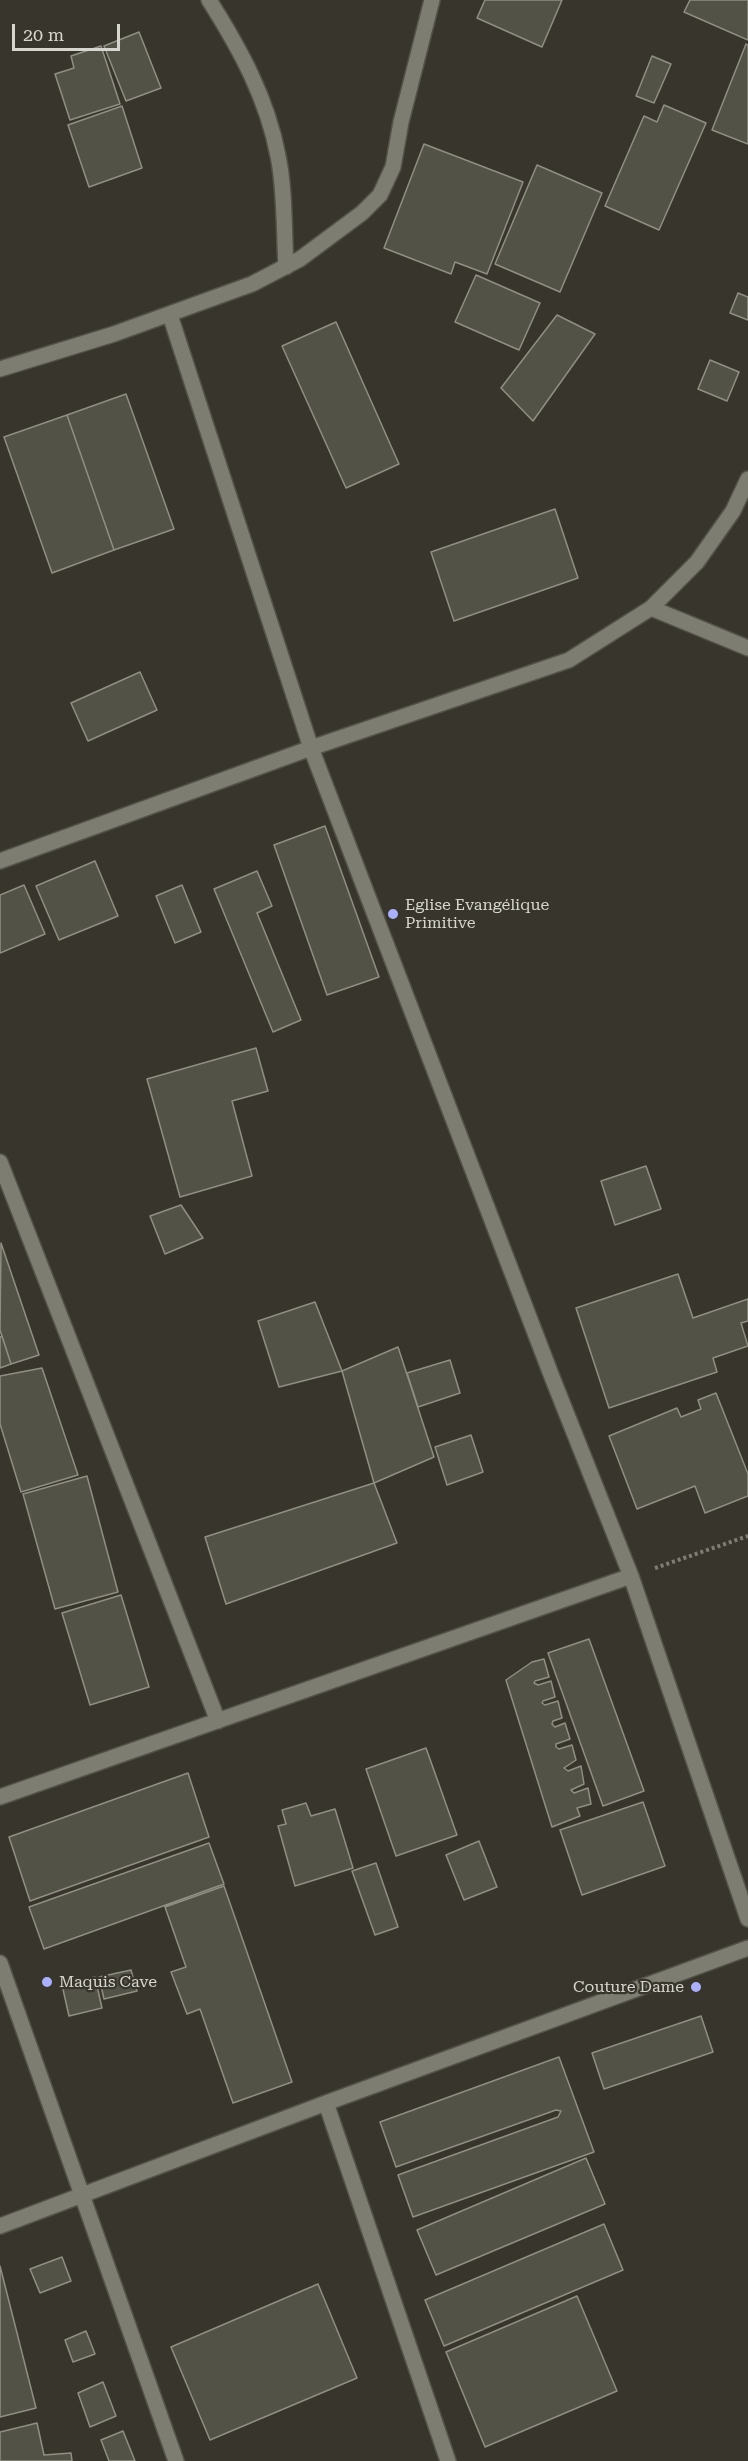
<!DOCTYPE html>
<html>
<head>
<meta charset="utf-8">
<style>
	body { margin:0 }
	#map { position:relative; width:748px; height:2461px; overflow:hidden; background:#38362c; font-family:"Roboto Serif",serif }
	canvas { display:block }
	.scale { position:absolute; left:12px; top:24px; width:108px; height:27px; box-sizing:border-box; border:3px solid #d6d6cf; border-top:0; padding-left:8px; font-size:18px; line-height:21px; white-space:nowrap; color:#d6d6cf; -webkit-text-stroke:4px #38362c; paint-order:stroke }
</style>
</head>
<body>
<div id="map">
<canvas width="748" height="2461"></canvas>
<div class="scale">20 m</div>
</div>
<script>
const c = document.querySelector('canvas').getContext('2d');
c.lineJoin = 'round';
function fill(path, color) { c.fillStyle = color; c.fill(path, 'evenodd'); }
function stroke(path, color, width, dash) { c.strokeStyle = color; c.lineWidth = width; c.lineCap = dash ? 'butt' : 'round'; c.setLineDash(dash || []); c.stroke(path); }
function label(font, color, halo, rows, align = 'center') {
  c.font = font + ' "Roboto Serif",serif'; c.lineWidth = 4.5; c.setLineDash([]); c.textBaseline = 'middle'; c.strokeStyle = halo; c.fillStyle = color; for (const [text, x, y, turn = 0] of rows) {
    c.save(); c.translate(x, y); c.rotate((+turn || 0) * Math.PI / 180); c.textAlign = isNaN(turn) ? turn : align; if (halo) c.strokeText(text, 0, 0); c.fillText(text, 0, 0); c.restore();
  }
}
const building = new Path2D(`
	M485,0h77l-20,47 -65,-29z
	M690,0h58v40l-64,-28z
	M139,32l22,56 -35,13 -22,-55z
	M746,44l2,1v99l-36,-14z
	M101,46l19,58 -50,16 -15,-46 19,-6 -3,-12z
	M652,56l19,8 -17,39 -18,-7z
	M664,105l42,18 -47,107 -54,-24 39,-90 13,6z
	M122,106l20,62 -53,19 -21,-62z
	M424,144l99,38 -36,92 -32,-12 -4,12 -67,-26z
	M537,165l65,28 -42,99 -65,-28z
	M476,275l64,28 -21,47 -64,-28z
	M738,293l10,4v23l-18,-7z
	M557,315l38,19 -62,87 -32,-33z
	M336,322l63,142 -53,24 -64,-142z
	M710,360l29,12 -12,29 -29,-12z
	M126,394l48,135 -60,21 -47,-135z
	M67,415l47,135 -62,23 -48,-136z
	M555,509l23,69 -124,43 -23,-69z
	M140,672l17,38 -69,31 -17,-38z
	M325,826l54,151 -52,18 -53,-150z
	M95,861l23,55 -59,24 -23,-54z
	M257,871l15,35 -15,7 44,107 -28,12 -59,-143z
	M24,885l21,49 -45,19v-58z
	M182,885l19,47 -26,11 -19,-47z
	M256,1048l12,43 -36,10 20,75 -72,21 -33,-118z
	M646,1166l15,43 -46,16 -14,-44z
	M181,1205l22,33 -38,16 -15,-38z
	M1,1243l38,112 -28,9 -11,-34z
	M678,1274l15,44 55,-19v22l-7,2 7,23 -35,12 4,14 -108,36 -33,-100z
	M315,1302l27,69 -63,16 -21,-66z
	M2,1336l9,28 -11,4v-31z
	M398,1347l36,110 -60,26 -32,-112z
	M450,1360l10,33 -42,14 -11,-34z
	M42,1368l36,107 -57,17 -21,-68v-48z
	M716,1393l32,81v22l-43,17 -10,-27 -58,23 -28,-73 68,-28 4,9 20,-8 -3,-9z
	M471,1435l12,37 -36,13 -12,-38z
	M87,1476l31,116 -63,17 -32,-115z
	M374,1483l23,60 -171,61 -21,-67z
	M121,1595l28,92 -59,18 -28,-92z
	M589,1639l55,152 -41,15 -55,-153z
	M544,1659l5,18 -14,4 -1,2 4,2 13,-4 4,16 -12,4 -1,2 3,2 13,-4 4,17 -9,3 -1,3 3,3 10,-4 5,16 -14,5v3l3,2 13,-4 4,15 -12,8 4,3 13,-5 3,18 -13,6 3,3 14,-5 3,16 -14,4 3,8 -28,11 -46,-147 26,-18z
	M426,1748l31,87 -61,21 -30,-87z
	M188,1773l21,64 -179,64 -21,-64z
	M643,1802l22,64 -83,29 -22,-65z
	M306,1803l5,13 24,-7 18,59 -58,18 -17,-60 8,-2 -4,-14z
	M479,1841l18,46 -33,13 -18,-45z
	M209,1843l15,41 -180,65 -15,-42z
	M376,1863l22,64 -23,8 -23,-64z
	M224,1886l68,196 -59,21 -33,-94 -13,5 -16,-42 15,-5 -21,-60z
	M131,1970l6,21 -33,8 -5,-22z
	M95,1977l7,31 -33,8 -7,-31z
	M701,2016l12,36 -109,37 -12,-36z
	M559,2057l35,95 -181,65 -15,-42 160,-58 3,-6 -5,-1 -160,57 -16,-45z
	M586,2158l19,46 -169,71 -19,-45z
	M604,2224l19,46 -179,76 -19,-46z
	M62,2257l9,24 -31,12 -10,-24z
	M0,2266l36,142 -36,9z
	M318,2284l39,94 -147,62 -39,-93z
	M577,2296l40,95 -132,56 -39,-95z
	M86,2331l9,23 -22,8 -8,-22z
	M103,2382l13,34 -26,11 -12,-34z
	M37,2423l7,32 27,-2 1,8h-72v-29z
	M123,2431l12,30h-26l-8,-21z`);
fill(building, '#535247');
stroke(building, '#908f83', 1.5);
const street = new Path2D(`
	M209,0c31,49 58,98 69,156 7,32 6,77 8,111
	M170,315l141,433 241,629 79,199 117,343
	M0,369l114,-35 138,-50 48,-25 62,-46 18,-18 13,-28 8,-45 31,-122
	M651,608l97,40
	M0,861l311,-113 258,-88 82,-52 46,-46 36,-51 15,-32
	M0,1162l218,559
	M0,1797l631,-221
	M0,1963l176,498
	M326,2103l122,358
	M0,2226l326,-123 422,-155`);
stroke(street, '#525248', 18);
stroke(new Path2D(`
	M655,1568l93,-32`), '#7f7e75', 4, [3, 3]);
stroke(street, '#7e7d71', 15);
for (const [x, y, r, color] of [
	[393,914,6,"#aab0fb"],
	[47,1982,6,"#aab0fb"],
	[696,1987,6,"#aab0fb"]
]) { const dot = new Path2D(); dot.arc(x, y, r, 0, 2 * Math.PI); c.fillStyle = color; c.fill(dot); stroke(dot, '#38362c', 2); }
label('16px', '#d6d6cf', '#38362c', [
	["Eglise Evangélique",405,905],
	["Primitive",405,923],
	["Maquis Cave",59,1982],
	["Couture Dame",684,1987,"right"]
], 'left');
</script>
</body>
</html>
